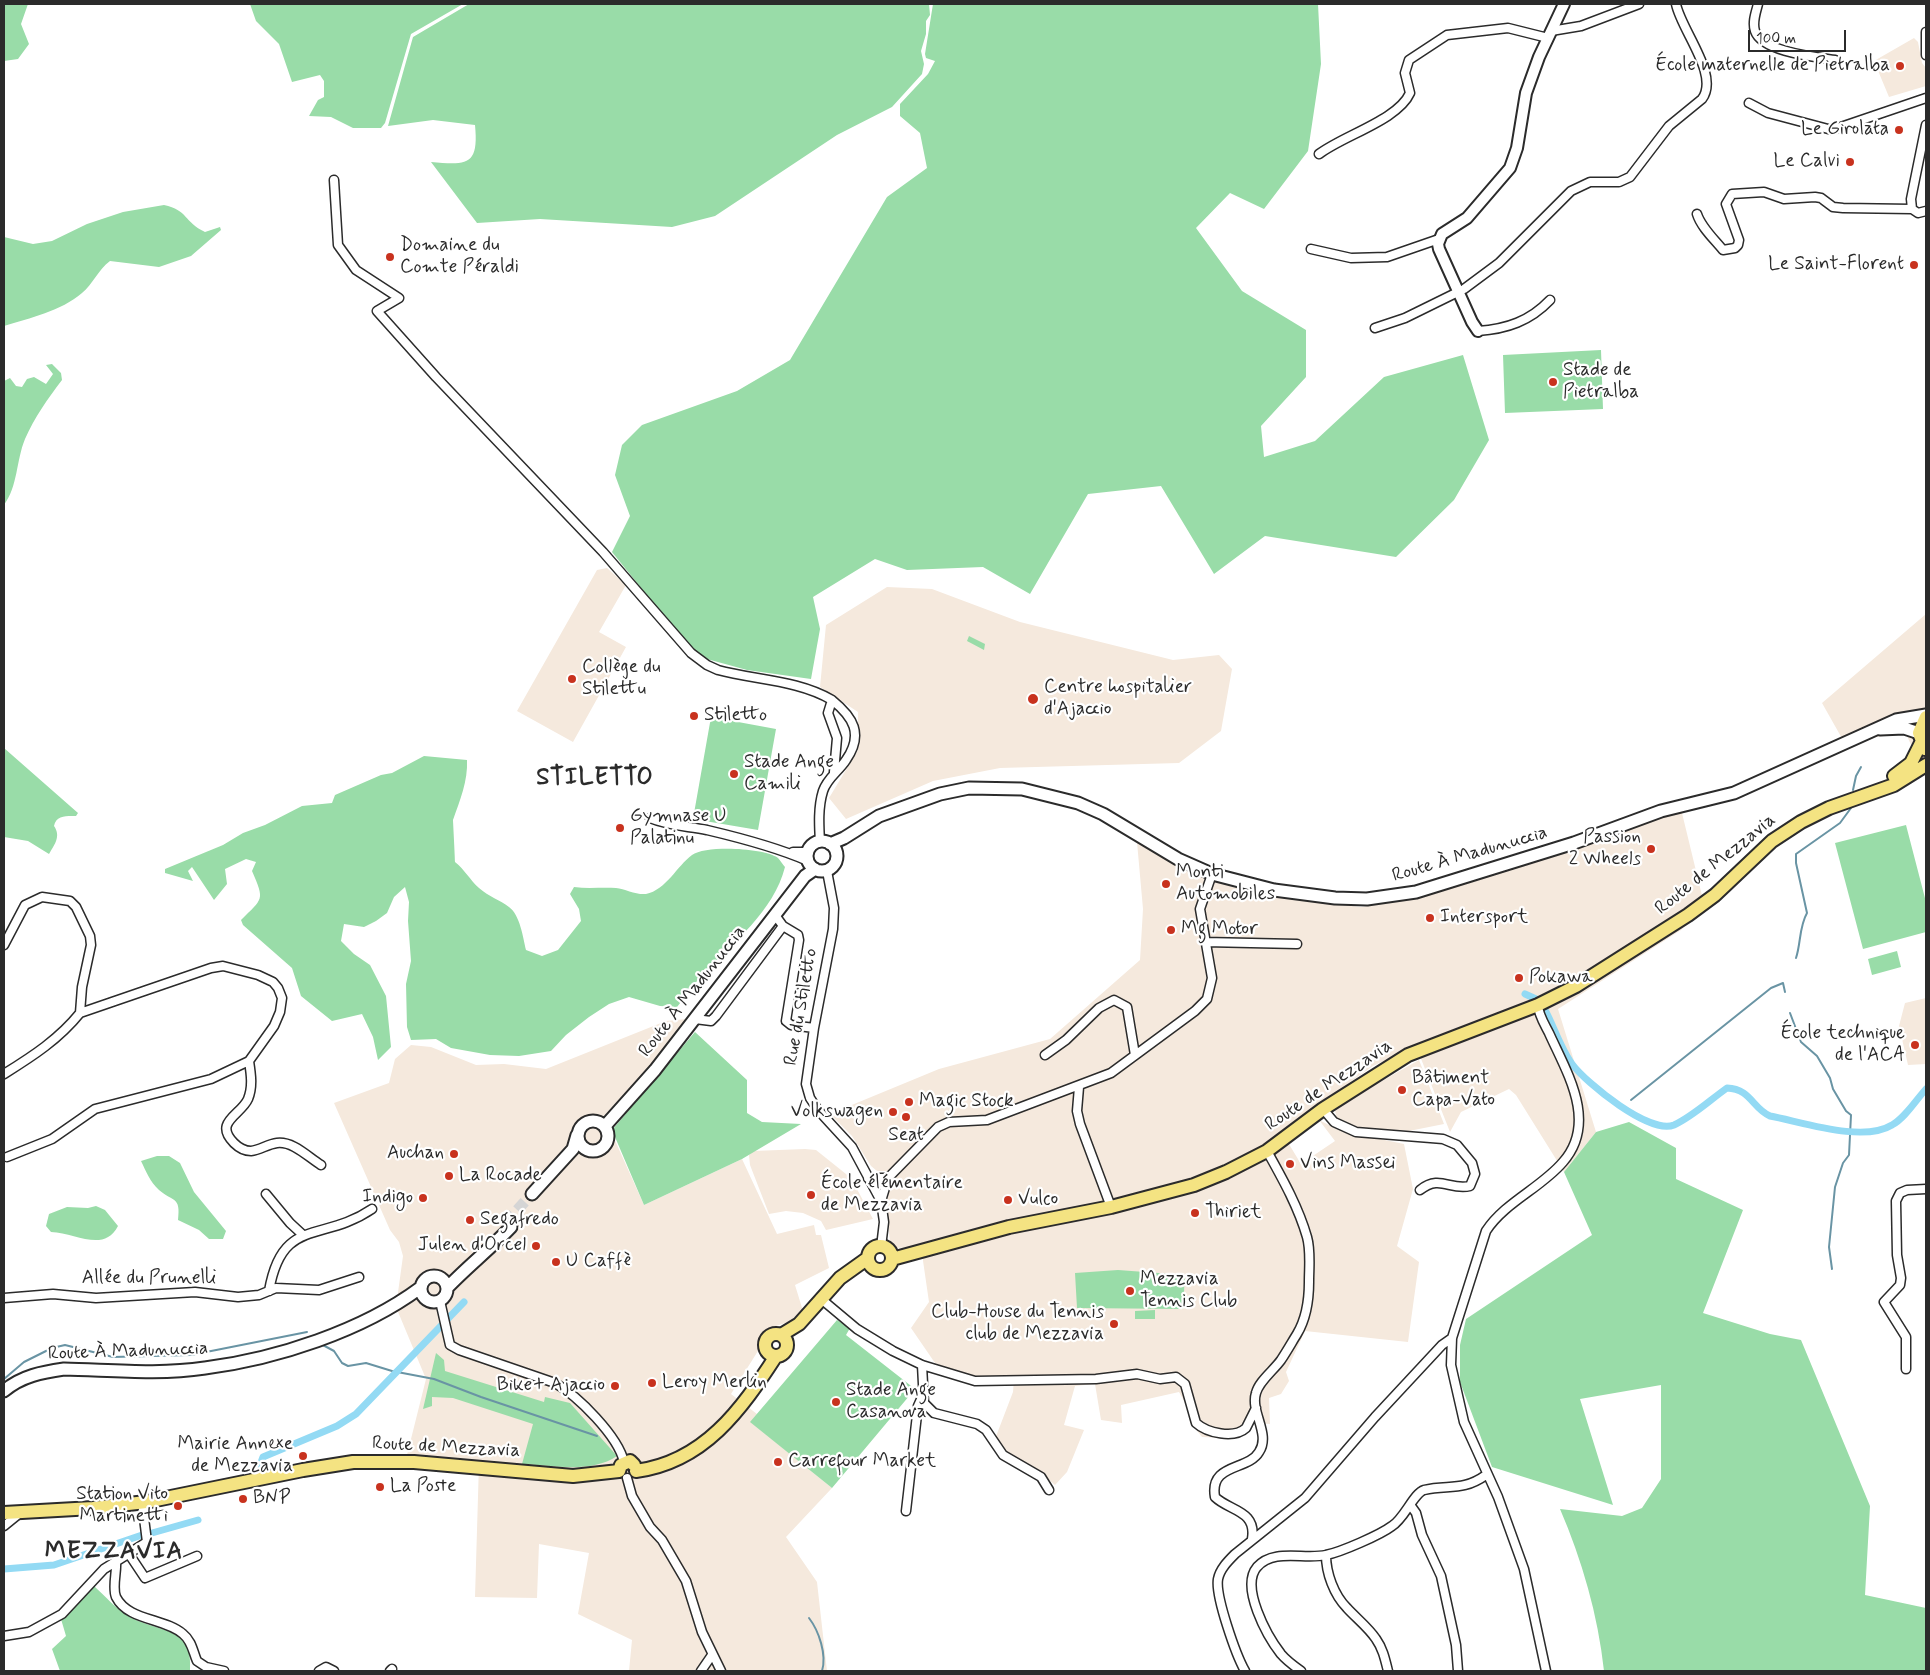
<!DOCTYPE html>
<html>
<head>
<meta charset="utf-8">
<style>
	body { margin:0 }
	#map { position:relative; width:1930px; height:1675px; overflow:hidden; background:#fff; font-family:Mynerve,sans-serif }
	canvas { display:block }
	.frame { position:absolute; inset:0; border:5px solid #2b2b2b; pointer-events:none }
	.scale { position:absolute; left:1748px; top:30px; width:98px; height:22px; box-sizing:border-box; border:2px solid #2b2b2b; border-top:0; padding-left:6px; font-size:15px; line-height:18px; white-space:nowrap; color:#2b2b2b; -webkit-text-stroke:4px #fff; paint-order:stroke }
</style>
</head>
<body>
<div id="map">
<canvas width="1930" height="1675"></canvas>
<div class="frame"></div>
<div class="scale">100 m</div>
</div>
<script>
const c = document.querySelector('canvas').getContext('2d');
c.lineJoin = 'round';
function fill(path, color) { c.fillStyle = color; c.fill(path, 'evenodd'); }
function stroke(path, color, width, dash) { c.strokeStyle = color; c.lineWidth = width; c.lineCap = dash ? 'butt' : 'round'; c.setLineDash(dash || []); c.stroke(path); }
function label(font, color, halo, rows, align = 'center') {
  c.font = font + ' Mynerve,sans-serif'; c.lineWidth = 4.5; c.setLineDash([]); c.textBaseline = 'middle'; c.strokeStyle = halo; c.fillStyle = color; for (const [text, x, y, turn = 0] of rows) {
    c.save(); c.translate(x, y); c.rotate((+turn || 0) * Math.PI / 180); c.textAlign = isNaN(turn) ? turn : align; if (halo) c.strokeText(text, 0, 0); c.fillText(text, 0, 0); c.restore();
  }
}
fill(new Path2D(`
	M1914,38l4,4 4,21 4,5v18l-37,11 -15,-36z
	M607,568l19,17 -27,47 27,15 -53,95 -56,-31 80,-141z
	M887,587l45,2 88,33 153,38 46,-5 13,14 -11,62 -42,32 -179,5 -67,13 -87,38 -17,-21 29,-48v-38l-38,-25 6,-62z
	M1926,614v148l-14,-15 -5,-11 -8,-2 -23,3 -28,12 -26,-46z
	M1682,813l23,95 -24,22 -123,79 38,123 -32,40 -48,-77 -7,-6 -48,23 -11,20 -34,-86 -43,20 -92,65 20,33 34,-23 -16,-21 22,11 63,13 9,45 -16,57 22,16 -11,80 -103,-11 -19,41 3,9 -8,13 -12,4 1,26 -15,-1 -13,12 -16,3 -24,-1 -12,-15 -2,-14 -9,-16 -58,13 1,18 -21,-3 -6,-36 -20,2 -11,39 20,5 -17,42 -12,13 -14,-12 -32,-15 -14,-19 18,-47 1,-13h-40l-39,-16 -24,-35 18,-26 -8,-55 -27,1 -4,-6 -4,-43 7,-17 -7,-11h-9l-6,-5 -19,-30 -22,-22 109,-45 111,-30 90,-79 3,-51 -6,-67 59,33 52,17 113,15 41,-6 101,-29 160,-55z
	M1926,998v66l-18,1 -9,-39 6,-23z
	M687,1019l-13,20 -70,77 40,89 98,-46 35,75 37,-9 2,10h5l8,33 -34,17 8,26 -15,11 -15,5 -42,67 26,20 -6,8 81,66 -46,49 31,45 10,89h-198l3,-31 -54,-26 11,-61 -50,-9 -2,54 -62,-1 4,-134 -72,-8 19,-76 -30,-72 7,-51 -4,-14 -9,-12 -56,-127 55,-20 6,-24 16,-14 20,2 45,18 28,-1 42,5 120,-48z
	M1419,1060l25,64 -35,7 -48,-2 -14,-2 -10,-8 -2,-8 8,-8z
	M805,1149l11,1 35,28 22,41 -47,11 -5,-9 -18,-8 -17,-2 -17,3 -19,-49 -1,-10 4,-4z`), '#f5e9dd');
fill(new Path2D(`
	M4,4h24l-7,20 8,20 -11,15 -14,2z
	M250,4h213l-52,30 -26,89 -4,5h-28l-22,-11 -22,-1 9,-16 6,-3v-16l-4,-6 -28,7 -13,-38 -23,-23z
	M469,4h460l1,11 -4,6v13l-5,17 3,13 -2,10 -30,33 -55,28 -122,81 -43,11 -132,-8 -63,4 -46,-61c36,3 48,4 44,-37l-42,-5 -45,6 25,-89z
	M933,4h385l3,60 -13,87 -44,58 -34,-16 -34,35 46,63 64,39v47l-45,49 3,31 51,-16 69,-64 79,-22 26,85 -35,60 -58,57 -131,-21 -51,38 -53,-88 -73,8 -58,100 -47,-27 -76,3 -32,-11 -62,38 7,32 -9,50 -64,-9 -51,-14 -84,-104 18,-36 -15,-41 7,-30 20,-20 95,-34 53,-31 97,-163 40,-29 -7,-35 -20,-17v-12l28,-30 7,-13 -9,-3 -1,-4z
	M164,205c24,5 20,17 41,27l15,-5 1,3 -30,26 -32,11 -49,-6c-12,9 -17,23 -28,32 -21,18 -52,25 -78,33v-89l29,7 19,-3 35,-17 36,-12z
	M1601,350l2,59 -98,4 -2,-58z
	M52,364l9,9 1,7c-13,17 -28,38 -37,59 -9,22 -7,47 -21,66v-124l6,-3 6,8 6,1 5,-8 7,-2 12,7 7,-10 -7,-9z
	M969,636l16,8 -1,6 -17,-9z
	M711,717l65,12 -18,101 -65,-11z
	M4,748l74,65 -2,3c-9,0 -20,-1 -22,10 7,10 1,18 -5,28l-21,-13 -24,-4z
	M424,756l43,4c1,21 -7,40 -14,60 0,2 2,36 2,42 10,8 15,18 24,26 10,9 21,12 30,19 11,8 14,30 17,43l16,6 16,-6 23,-29 -2,-12 -9,-15 4,-7c14,2 28,0 42,1 9,1 20,7 30,6 20,-4 31,-28 46,-39 14,-10 73,-7 86,3 2,2 5,7 7,9 -11,44 -52,76 -82,107 -9,10 -17,22 -26,33l-17,-1 -31,-9 -20,7 -20,13 -23,18 -15,16 -32,5 -29,-1 -39,-7 -15,-9 -25,1 -4,-13 -1,-43 5,-23 -3,-40 1,-19 -4,-15 -11,10 -7,16 -11,8 -12,6 -20,-3 -3,17 13,13 16,11 16,31 5,51 -13,13 -5,-23 -11,-23 -30,7 -31,-25 -9,-28 -49,-43 -2,-5c22,-22 24,-19 11,-49l4,-9 -10,-3 -21,10 2,15 -13,16 -22,-33 -4,4 5,10 -28,-8v-4l58,-24 20,-12 22,-8 37,-19 30,-3 3,-8 46,-20 11,-2z
	M1906,825l20,77v30l-63,17 -28,-106z
	M1897,951l4,16 -29,8 -4,-16z
	M695,1032l52,48v33l15,9 39,2 -59,35 -98,46 -32,-75z
	M1629,1122l47,26v31l67,31 -40,103 67,21 31,6 69,166 -5,89 61,13v63h-322c-6,-56 -22,-111 -44,-162l62,7 20,-8 19,-29v-94l-81,14 33,106 -121,-38 -32,-85v-37l6,-26 126,-84 -28,-63 32,-40z
	M157,1156h12l11,7 14,29 32,39 -3,8h-14l-10,-9 -21,-10c3,-24 -5,-18 -19,-30 -9,-8 -13,-19 -18,-29z
	M96,1206l9,4 13,16c-14,27 -42,7 -67,6l-5,-6 3,-12 18,-7 21,1z
	M1118,1270l67,5 -2,34 -106,-1 -2,-35z
	M1155,1310v9h-20v-8z
	M837,1320l13,8 -4,7 69,54 -83,99 -82,-66z
	M436,1353l8,7 1,11 99,31 1,-5 25,6 47,53c-26,18 -65,9 -95,8l11,-40 -80,-26 -21,-1v9l-9,3z
	M94,1586c11,10 23,24 36,31 29,16 64,9 60,54h-130l-8,-22 14,-13 -5,-17z`), '#99dca8');
stroke(new Path2D(`
	M1853,790l3,-14 5,-9
	M1796,958c5,-15 3,-31 11,-45l-11,-50v-9l44,-31 11,-15
	M1790,1013l11,29 16,14 13,22 3,11 13,22 5,4 -2,40 -6,8 -8,24 -6,60 3,22
	M1631,1100l140,-112 12,-5 2,9
	M321,1344l13,7 8,12 6,3 18,-3 26,8 42,8 47,18 116,39
	M4,1379l20,-17 28,-14 13,-3 48,12 78,-2 116,-23
	M809,1618c10,13 18,37 13,53`), '#6994a4', 2);
stroke(new Path2D(`
	M1525,994l11,5
	M1545,1010c9,17 16,39 27,54 14,19 78,71 102,61 18,-8 36,-25 53,-37 24,1 25,20 43,28 32,6 93,27 122,9 13,-7 24,-25 34,-36
	M257,1473l6,-16 74,-31 19,-12 108,-112
	M152,1533l46,-13
	M4,1569l50,-4 91,-31`), '#93daf4', 7);
stroke(new Path2D(`
	M506,1222l26,-28`), '#d5d5d5', 11, [11, 5.5]);
const minor = new Path2D(`
	M1758,4c-2,8 -6,18 -3,27 7,21 61,26 80,29
	M1551,31l30,-5 58,-22
	M1926,32v23
	M1749,103l19,10 64,17 94,-32
	M1926,125l-15,74 1,10 6,4 8,-2
	M1319,154c25,-19 79,-34 91,-61l-5,-20 4,-13 38,-25 61,-7 40,10
	M334,180l4,65 18,25 43,28 -22,13 59,66 167,175 88,101 16,12 11,5c37,10 80,10 114,30
	M1697,214c4,13 17,25 26,36l12,-2 3,-3 1,-5 -13,-36 6,-10 32,-2 20,7 31,-2 6,1 12,9 10,1 69,1
	M1311,249l40,9 36,-1 52,-18
	M1375,328l30,-10 59,-29 35,-26 72,-72 19,-9h29l11,-5 39,-51 33,-27c18,-24 -21,-69 -26,-95
	M1478,331c29,-2 52,-10 72,-31
	M650,818c19,8 37,8 57,12 34,8 69,17 101,31
	M820,842c-1,-17 -2,-35 3,-51 4,-13 16,-20 23,-31 18,-26 7,-43 -14,-60l-4,13 9,25 -3,34
	M793,852h15
	M827,871l7,37 -1,21 -19,99 -8,56 4,14 8,12 34,37 29,54 3,21 -3,25
	M783,926l15,9 1,5 -13,81 5,4 23,3
	M1205,942l92,2
	M4,945l21,-40 17,-8 28,4 6,6 14,29 1,9 -9,42 -2,26
	M1538,1005c0,9 7,20 11,28 18,40 49,89 14,129 -22,26 -58,40 -77,69l-34,107 -1,27 13,57 34,75 26,72 22,102
	M695,1019l16,2 5,-5 67,-90 -8,-11
	M1045,1055l21,-15 33,-32 15,-8 13,7 8,48
	M249,1061c2,13 4,26 -1,38 -7,16 -35,23 -14,44 5,5 11,8 17,8 9,-1 17,-7 26,-8 16,-2 31,14 44,22
	M4,1074c29,-18 55,-35 76,-61l131,-45 12,-2 35,9 15,7 5,6 4,10 -2,14 -6,14 -25,35 -38,18 -116,30 -43,30 -45,18
	M1079,1087l-2,24 3,13 31,83
	M1323,1109l11,13 22,10 87,7 14,6 15,18 3,11 -5,12c-20,5 -30,-12 -50,4
	M868,1178h20
	M266,1194l24,29 13,12
	M881,1201l7,-23 50,-51 11,-5 38,-2 124,-47 84,-62 12,-12 5,-21 -12,-69 12,-35
	M269,1291c13,-75 53,-48 103,-82
	M4,1298l49,-4 43,4 99,-6 43,5 21,-2 17,-7 43,2 40,-13
	M820,1298l37,31 36,22 29,14 53,16 121,-2 41,-5 23,5 16,-2 9,7 11,39c11,10 38,16 50,5l10,-20
	M440,1301l10,44 9,5 96,33c23,13 63,53 69,79
	M922,1365l2,38 10,10 43,11 9,6 17,25 38,22 8,13
	M1906,1369v-32l-22,-35 16,-17 1,-7 -4,-23 -1,-54 4,-8 7,-3 19,-1
	M627,1478l5,18 18,31 12,13 24,41 16,51 19,39
	M1411,1506l5,7 6,22 19,41 15,69 2,26
	M906,1511l12,-105 5,-11
	M4,1526l16,-13
	M1252,1539c5,-29 -23,-28 -37,-42 -6,-34 33,-26 44,-45 12,-18 -9,-40 -3,-59 3,-12 18,-23 25,-33 6,-9 11,-18 16,-26 9,-15 12,-35 12,-52 0,-15 2,-31 -2,-45 -9,-31 -25,-59 -40,-86
	M129,1554l16,24 52,-22
	M1326,1555c0,18 8,40 21,53 9,10 21,19 29,31 7,10 9,20 12,32
	M116,1562c1,10 -4,25 0,35 12,24 49,21 67,37 9,7 10,18 14,27l9,6 18,4
	M4,1636l25,-4 33,-18 42,-45 43,-27 -5,-40
	M319,1671l7,-4 8,4
	M390,1671l2,-2
	M701,1671l11,-16
	M1245,1671c-9,-16 -30,-75 -27,-92 2,-10 10,-18 17,-25l70,-56 70,-81 67,-72 10,-7
	M1301,1671c-7,-5 -15,-11 -20,-17 -14,-18 -41,-67 -24,-87 17,-19 47,-7 69,-12 15,-3 54,-20 66,-29 12,-7 22,-33 32,-36 24,-6 38,2 62,-15`);
const tertiary = new Path2D(`
	M1478,331l-6,-9 -33,-73 -1,-5 4,-10 25,-16 43,-50 7,-20 9,-55 13,-36 25,-53`);
const secondary = new Path2D(`
	M1880,729l24,-1 15,5
	M807 856a15 15 0 1 1 30 0a15 15 0 1 1-30 0Z
	M830,844l14,-6 35,-22 61,-22 29,-6 53,1 56,14 25,11 75,45 34,15 62,16 61,8 32,1 49,-7 158,-49 87,-32 73,-18 162,-73 30,-5
	M578 1136a15 15 0 1 1 30 0a15 15 0 1 1-30 0Z
	M605,1126l50,-56 150,-194 10,-7
	M532,1194l41,-45 4,-14
	M421 1289a13 13 0 1 1 26 0a13 13 0 1 1-26 0Z
	M447,1288c20,-21 43,-39 64,-61
	M4,1391c17,-15 39,-19 60,-22 47,1 95,6 141,-1 71,-9 157,-37 215,-80`);
const primary = new Path2D(`
	M1925,749l-6,-16 7,-16
	M1894,776l17,-13 10,-20
	M868 1258a12 12 0 1 1 24 0a12 12 0 1 1-24 0Z
	M892,1259l117,-32 102,-20 83,-22 32,-13 41,-21 56,-42 85,-54 130,-50 38,-19 112,-71 27,-20 57,-54 29,-19 28,-14 65,-23 32,-20
	M765 1345a11 11 0 1 1 22 0a11 11 0 1 1-22 0Z
	M781,1335l18,-11 41,-46 28,-20
	M619,1471l2,-6 9,-4 4,4
	M636,1471c68,-9 105,-61 140,-115
	M4,1513l89,-5 53,-6 157,-32 50,-8h61l159,14 46,-5`);
stroke(minor, '#2b2b2b', 11);
stroke(tertiary, '#2b2b2b', 14);
stroke(secondary, '#2b2b2b', 15);
stroke(primary, '#2b2b2b', 16);
stroke(minor, '#fff', 8);
stroke(tertiary, '#fff', 10);
stroke(secondary, '#fff', 11);
stroke(primary, '#f4e382', 12);
for (const [x, y, r, color] of [
	[1900,66,5,"#c8321e"],
	[1899,130,5,"#c8321e"],
	[1850,162,5,"#c8321e"],
	[390,257,5,"#c8321e"],
	[1914,265,5,"#c8321e"],
	[1553,382,5,"#c8321e"],
	[572,679,5,"#c8321e"],
	[1033,699,6,"#c8321e"],
	[694,716,5,"#c8321e"],
	[734,774,5,"#c8321e"],
	[620,828,5,"#c8321e"],
	[1651,849,5,"#c8321e"],
	[1166,884,5,"#c8321e"],
	[1430,918,5,"#c8321e"],
	[1171,930,5,"#c8321e"],
	[1519,978,5,"#c8321e"],
	[1915,1045,5,"#c8321e"],
	[1402,1090,5,"#c8321e"],
	[909,1102,5,"#c8321e"],
	[893,1112,5,"#c8321e"],
	[906,1117,5,"#c8321e"],
	[454,1154,5,"#c8321e"],
	[1290,1164,5,"#c8321e"],
	[449,1176,5,"#c8321e"],
	[811,1195,5,"#c8321e"],
	[423,1198,5,"#c8321e"],
	[1008,1200,5,"#c8321e"],
	[1195,1213,5,"#c8321e"],
	[470,1220,5,"#c8321e"],
	[536,1246,5,"#c8321e"],
	[556,1262,5,"#c8321e"],
	[1130,1291,5,"#c8321e"],
	[1114,1324,5,"#c8321e"],
	[652,1383,5,"#c8321e"],
	[615,1386,5,"#c8321e"],
	[836,1402,5,"#c8321e"],
	[303,1456,5,"#c8321e"],
	[778,1462,5,"#c8321e"],
	[380,1487,5,"#c8321e"],
	[243,1499,5,"#c8321e"],
	[178,1506,5,"#c8321e"]
]) { const dot = new Path2D(); dot.arc(x, y, r, 0, 2 * Math.PI); c.fillStyle = color; c.fill(dot); stroke(dot, '#fff', 2); }
label('19px', '#2b2b2b', '#fff', [
	["École maternelle de Pietralba",1890,66,"right"],
	["Le Girolata",1889,130,"right"],
	["Le Calvi",1840,162,"right"],
	["Domaine du",400,246],
	["Comte Péraldi",400,268],
	["Le Saint-Florent",1904,265,"right"],
	["Stade de",1563,371],
	["Pietralba",1563,393],
	["Collège du",582,668],
	["Stilettu",582,690],
	["Centre hospitalier",1044,688],
	["d'Ajaccio",1044,710],
	["Stiletto",704,716],
	["Stade Ange",744,763],
	["Camili",744,785],
	["Gymnase U",630,817],
	["Palatinu",630,839],
	["Passion",1641,838,"right"],
	["2 Wheels",1641,860,"right"],
	["Monti",1176,873],
	["Automobiles",1176,895],
	["Intersport",1440,918],
	["Mg Motor",1181,930],
	["Pokawa",1529,978],
	["École technique",1905,1034,"right"],
	["de l'ACA",1905,1056,"right"],
	["Bâtiment",1412,1079],
	["Capa-Vato",1412,1101],
	["Magic Stock",919,1102],
	["Volkswagen",883,1112,"right"],
	["Seat",906,1136,"center"],
	["Auchan",444,1154,"right"],
	["Vins Massei",1300,1164],
	["La Rocade",459,1176],
	["École élémentaire",821,1184],
	["de Mezzavia",821,1206],
	["Indigo",413,1198,"right"],
	["Vulco",1018,1200],
	["Thiriet",1205,1213],
	["Segafredo",480,1220],
	["Julen d'Orcel",526,1246,"right"],
	["U Caffè",566,1262],
	["Mezzavia",1140,1280],
	["Tennis Club",1140,1302],
	["Club-House du Tennis",1104,1313,"right"],
	["club de Mezzavia",1104,1335,"right"],
	["Leroy Merlin",662,1383],
	["Bike+ Ajaccio",605,1386,"right"],
	["Stade Ange",846,1391],
	["Casanova",846,1413],
	["Mairie Annexe",293,1445,"right"],
	["de Mezzavia",293,1467,"right"],
	["Carrefour Market",788,1462],
	["La Poste",390,1487],
	["Station Vito",168,1495,"right"],
	["Martinetti",168,1517,"right"],
	["BNP",253,1499]
], 'left');
label('19px', '#2b2b2b', '#fff', [
	["Route À Madunuccia",1470,855,-16],
	["Route de Mezzavia",1716,865,-39],
	["Route À Madunuccia",693,992,-52],
	["Rue du Stiletto",802,1007,-80],
	["Route de Mezzavia",1329,1086,-34],
	["Allée du Prunelli",149,1279],
	["Route À Madunuccia",128,1352,-2],
	["Route de Mezzavia",446,1448,3]
]);
c.letterSpacing = '1px';
label('bold 24px', '#2b2b2b', '#fff', [
	["STILETTO",595,779],
	["MEZZAVIA",114,1553]
]);
c.letterSpacing = '0px';
</script>
</body>
</html>
